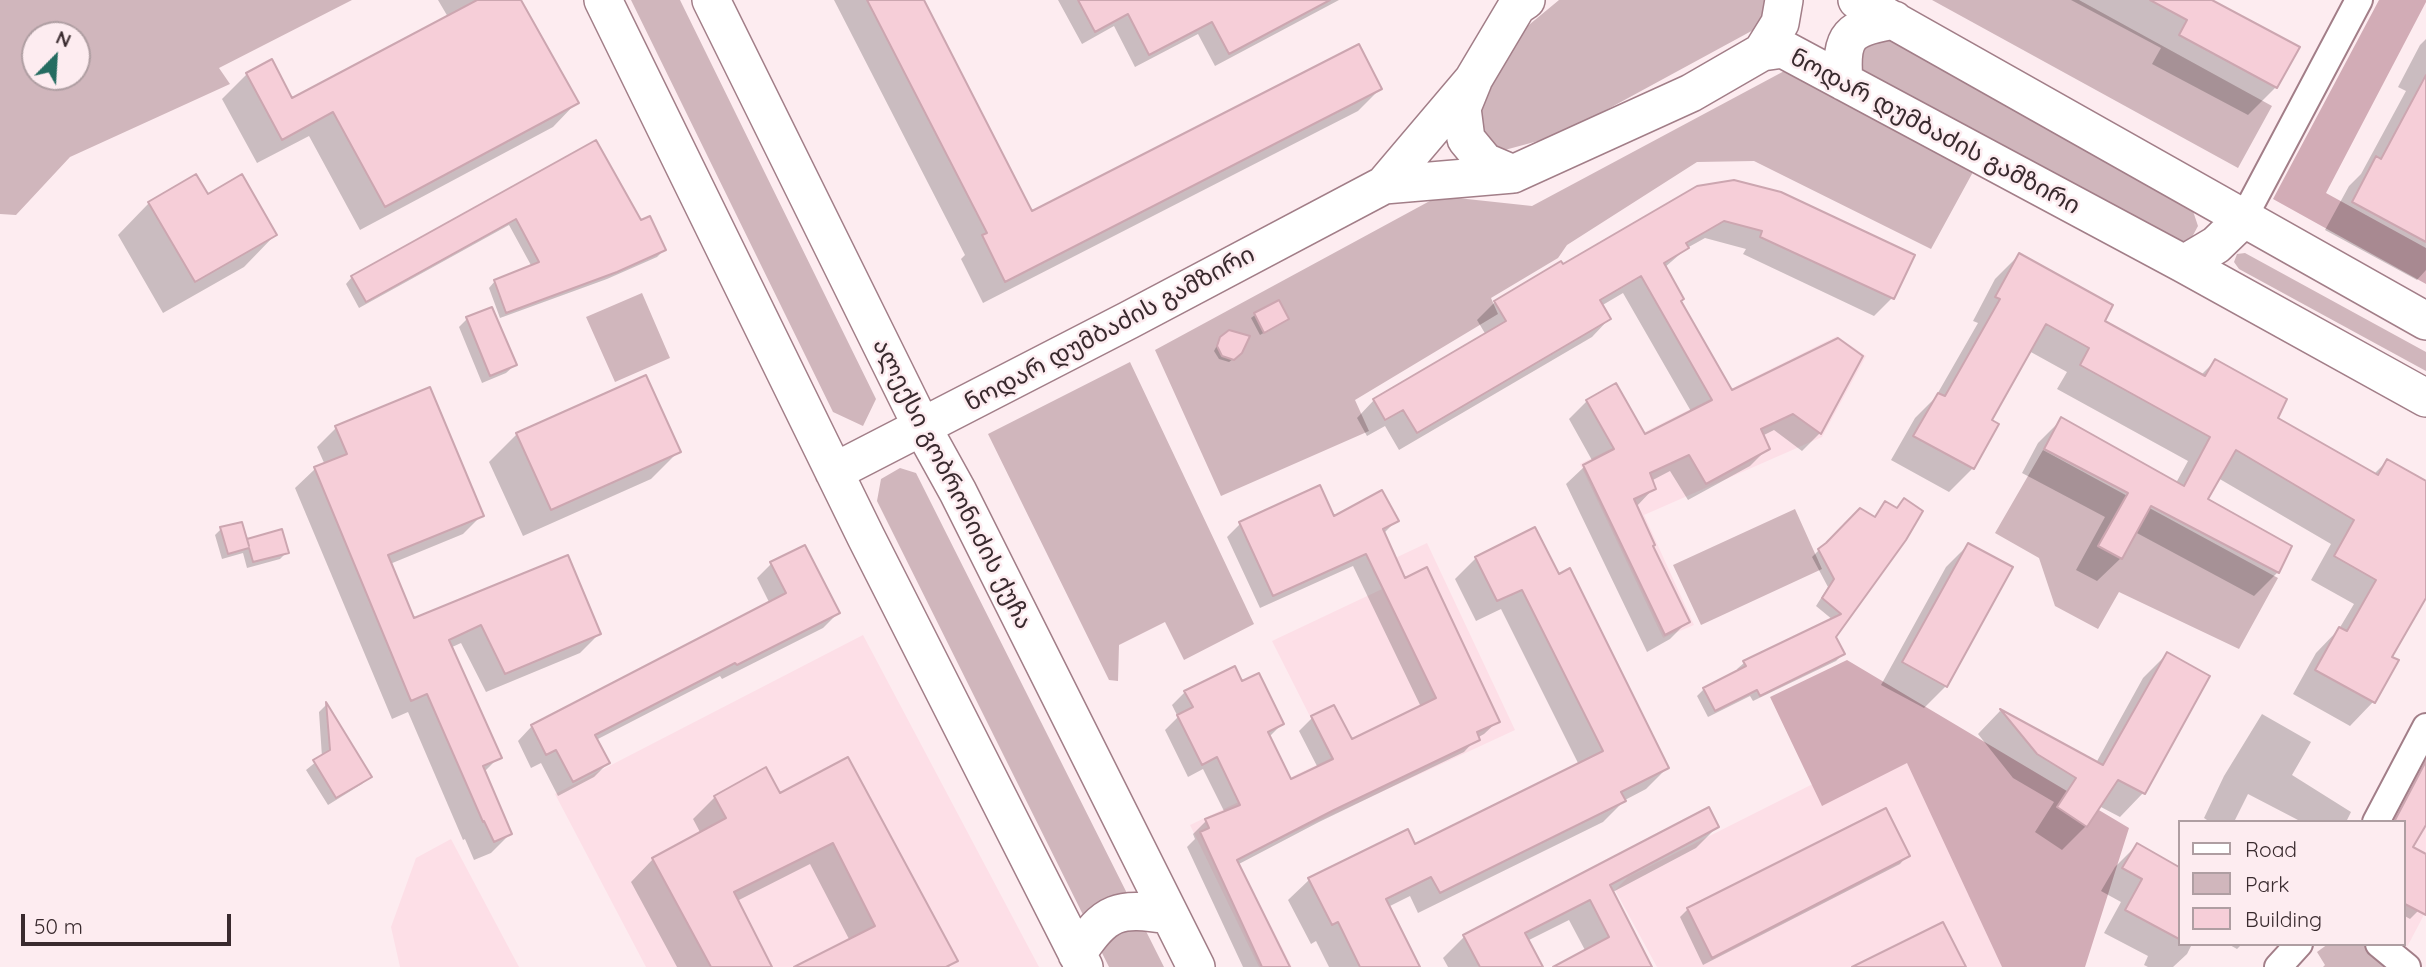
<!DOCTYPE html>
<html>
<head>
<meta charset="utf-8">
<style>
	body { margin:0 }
	#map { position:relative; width:2426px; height:967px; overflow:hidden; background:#fdecf0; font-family:Quicksand,sans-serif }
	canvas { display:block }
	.legend { position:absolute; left:2178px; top:820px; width:228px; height:126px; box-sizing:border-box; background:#fdecf0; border:2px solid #af9ea2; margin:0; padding:9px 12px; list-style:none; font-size:21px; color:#392a2e }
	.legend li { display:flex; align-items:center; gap:14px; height:35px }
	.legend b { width:35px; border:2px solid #af9ea2 }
	.north { position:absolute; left:21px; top:21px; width:70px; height:70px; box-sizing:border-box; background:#fdecf0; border:2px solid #af9ea2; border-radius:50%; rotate:24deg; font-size:19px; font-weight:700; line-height:28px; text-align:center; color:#392a2e }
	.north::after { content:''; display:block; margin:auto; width:24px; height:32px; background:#256c61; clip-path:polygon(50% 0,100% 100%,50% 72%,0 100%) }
	.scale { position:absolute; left:21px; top:914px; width:210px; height:32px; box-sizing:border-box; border:4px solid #392a2e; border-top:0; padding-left:9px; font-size:21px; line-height:24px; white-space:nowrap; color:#392a2e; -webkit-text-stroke:5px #fdecf0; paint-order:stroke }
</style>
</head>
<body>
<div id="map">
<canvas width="2426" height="967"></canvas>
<ul class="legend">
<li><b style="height:9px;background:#fff"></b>Road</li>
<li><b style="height:19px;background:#d0b6bc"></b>Park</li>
<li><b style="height:19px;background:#f6ced8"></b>Building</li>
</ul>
<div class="north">N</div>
<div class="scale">50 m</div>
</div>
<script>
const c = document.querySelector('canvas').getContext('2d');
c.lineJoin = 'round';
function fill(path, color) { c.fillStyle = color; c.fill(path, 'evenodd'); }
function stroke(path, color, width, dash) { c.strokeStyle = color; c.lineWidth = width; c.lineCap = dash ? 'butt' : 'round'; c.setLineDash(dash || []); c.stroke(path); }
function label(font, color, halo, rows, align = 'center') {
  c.font = font + ' Quicksand,"Noto Sans Georgian",sans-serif'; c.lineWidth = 5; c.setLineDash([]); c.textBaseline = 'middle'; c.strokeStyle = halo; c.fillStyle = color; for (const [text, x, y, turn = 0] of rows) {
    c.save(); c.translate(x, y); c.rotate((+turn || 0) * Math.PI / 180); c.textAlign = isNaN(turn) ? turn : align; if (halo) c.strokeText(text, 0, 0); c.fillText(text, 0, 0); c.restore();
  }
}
fill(new Path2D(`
	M1837,336l29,20 -44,81 -178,78 50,110 -31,13 -83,-174z
	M1427,543l88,187 -278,129 55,108h-33l-69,-142 141,-67 -59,-117 110,-52 -10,-20z
	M863,635l176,332h-393l-91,-173z
	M1916,732l154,235h-413l-42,-77 13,-13z
	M2426,758v153l-19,36 -4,-4v-121h-13z
	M451,839l68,128h-119l-9,-40 25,-69z`), '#fddfe7');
fill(new Path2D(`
	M0,0h352l-133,68 11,16 -160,73 -54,58 -16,-1zM35,35h42v42h-42z
	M631,0h49l196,399 -13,27 -30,-14z
	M1559,0h208l2,10 -12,18 -173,94 -46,19 -37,10 -15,-6 -11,-23 14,-36 29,-52z
	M1932,0h147l193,106 -34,62z
	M1875,35l15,5 301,165 7,21 -7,13 -17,6 -308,-169 -11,-14 5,-20z
	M1788,69l185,103 -42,77 -177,-88 -57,1 -130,83 -9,13 -67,40 7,16 -143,86 14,31 -148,65 -66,-146 284,-154 93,10z
	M2245,253l181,99v19l-187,-102 -5,-7 3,-8z
	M642,293l28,65 -55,24 -29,-65z
	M1130,362l124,262 -70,36 -19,-38 -46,23 -1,36 -9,-1 -121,-246z
	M2043,450l235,128 -39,71 -120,-57 -21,37 -43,-23 -16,-48 -44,-25z
	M900,468l16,5 248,494h-55l-232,-466 4,-22z
	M1795,509l27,60 -121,56 -28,-60z
	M2328,944h37l30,23h-72l2,-2 -8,-13z`), '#d0b6bc');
fill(new Path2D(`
	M2379,0h47v2l-100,191 100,55v36l-153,-85z
	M1847,660l282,168 -44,139h-83l-95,-204 -85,43 -52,-109z`), '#d2acb6');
fill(new Path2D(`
	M438,0h81l58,102 -24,25 -193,103 -51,-94 -52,27 -35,-64 25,-25 24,-13 21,39 156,-83z
	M834,0h88l110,213 348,-124 -22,22 -375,192 -22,-44 4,-4z
	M1058,0h281l-124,66 -17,-32 -63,33 -21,-41 -32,18z
	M2071,0h137l68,87 -28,28 -96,-51 9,-16z
	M2426,39v231l-9,10 -92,-50 24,-44 12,-12 45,-83 -8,-4 22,-42z
	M595,142l45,80 24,28 -7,7 -50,22 -107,39 -11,-30 6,-7 37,-14 -23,-42 -150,83 -13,-24 6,-7z
	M1698,188l214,68 -20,42 -18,18 -131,-62 3,-5 -41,-11 -18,10 -23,20 15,33 52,92 106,-53 -17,93 -18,18 -28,-21 -12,6 6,12 -18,18 -62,34 -18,-29 -19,10 3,7 -18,19 15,39 36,76 -17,17 -23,13 -81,-168 18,-17 9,-5 -24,-43 18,-18 28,-16 29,51 48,-23 -69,-120 -22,13 8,13 -17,18 -193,113 -14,-24 -18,10 -10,-18 17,-18 112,-65 -9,-15 18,-18 68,-35z
	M207,196l68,39 -31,32 -81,46 -45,-78 31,-32z
	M2019,255l83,66 98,55 15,-15 60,57 99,56 13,-13 39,22v112l-36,62 7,4 -24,41 -23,24 -57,-32 23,-41 23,-24 15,-25 -43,-24 20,-36 -113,-66 -12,22 72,72 -24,24 -119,-64 -14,26 -24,23 -21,-11 29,-53 -83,-44 16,-30 24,-24 114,64 12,-22 -131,-72 10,-17 -38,-21 -39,70 -17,47 -24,24 -58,-32 24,-42 20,-20 43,-75 -5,-2 22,-42z
	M1255,315l32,4 -27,16 -9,-17z
	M467,319l48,46 -9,8 -24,10 -23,-56z
	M1221,338l15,19 -7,5 -10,-3 -5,-8z
	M336,428l146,87 -19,19 -73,30 23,56 154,-63 32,77 -19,19 -94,39 -25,-49 -11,5 47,111 -13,13 26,62 -19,19 -17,7 -9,-21 -2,1 -55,-128 -16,7 -97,-231 20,-19 10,-4 -8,-18z
	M517,434l162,17 -28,28 -128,57 -34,-74z
	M1904,500l-70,137 9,17 -7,7 -83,40 -3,-5 -42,21 -11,-21 7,-7 35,-17 -2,-3 7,-6 89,-43 -17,-14 12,-19 -16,-30 7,-7 54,-32 12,-15 11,6z
	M1333,518l64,2 -14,14 21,46 94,141 -14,13 -7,4 -13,14 -145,70 -82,43 51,102h-45l-56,-120 8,-8 -2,-5 13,-13 19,-8 -22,-44 -15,8 -23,-47 13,-13 -6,-12 13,-13 97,32 -13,13 21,44 28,-13 -19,-37 13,-13 39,23 70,-34 -68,-141 -93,42 -33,-71 13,-13z
	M221,529l25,13 2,-2 39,12 -7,7 -33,9 -4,-15 -21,6 -7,-24z
	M1968,545l-22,141 -22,22 -43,-23 65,-118z
	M1476,558l82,18 109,192 -21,21 -21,11 -22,22 -185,91 -8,-17 -22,11 30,60h-89l-13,-26 -5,3 -23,-44 21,-20 106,-34 164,-81 -78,-156 -25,12 -21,-42z
	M771,564l67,49 -15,15 -101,51 -2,-3 -124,64 12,23 -14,14 -36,19 -17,-33 -10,5 -13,-27 14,-15 238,-122 -13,-26z
	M2167,654l41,23 -65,116 -23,24 -21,-11 -13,20 -24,24 -27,-18 19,-30 -41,-24 -35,-44 22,-23 96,52 47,-85z
	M326,705l44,71 -8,8 -34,21 -22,-35 16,-13 -3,-45z
	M2262,714l49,28 -19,33 59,37 -5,10h-49l1,-2 -50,-26 -14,28h-24l-6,-4 20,-42z
	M847,759l108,201 -6,7h-151l52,-26 -40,-77 -73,37 33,66h-93l-46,-85 22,-23 48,-25 -8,-15 22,-22 64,-2z
	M1717,827l-21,21 -85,45 39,74h-93l29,-15 -17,-32 -42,21 14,26h-93l-5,-9 21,-21z
	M2137,845l42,23v76h13l-5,10 -14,13h-25l-4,-2 4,-9 -44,-23 17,-31 -20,-11 14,-24z
	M1908,855l-8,9 -197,101 -23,-48 8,-8z
	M2426,855v42l-8,14 -8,8 -7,-4v-29z
	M2228,944h14l-5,5z`), '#0003');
const building = new Path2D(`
	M477,0h44l58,103 -194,104 -52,-95 -51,28 -36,-67 26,-14 20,39z
	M867,0h57l108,211 327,-167 23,45 -377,193 -23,-47 5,-2z
	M1078,0h252l-101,54 -17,-32 -63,33 -21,-41 -33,18z
	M2150,0h62l88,47 -23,41 -98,-53 8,-15z
	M2426,75v167l-74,-40 24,-46 5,3z
	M596,140l45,80 9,-4 16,34 -49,22 -111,41 -12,-33 45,-18 -23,-43 -150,83 -15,-26z
	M196,174l12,20 34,-20 35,61 -82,47 -47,-80z
	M1734,180l47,12 134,63 -21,44 -134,-62 2,-6 -38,-10 -38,22 3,5 -25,15 20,36 -3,2 51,89 106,-52 25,18 -42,78 -28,-20 -32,15 9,20 -64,35 -17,-29 -39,18 6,16 -22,10 21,46 -2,1 37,76 -25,13 -82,-170 31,-16 -28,-49 30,-17 29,51 67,-34 -71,-124 -41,24 11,19 -194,114 -14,-23 -18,10 -12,-21 133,-78 -12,-20 67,-40 2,3 134,-78z
	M2019,253l94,52 -8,16 100,55 10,-17 72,40 -9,19 100,57 9,-16 39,22v117l-34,59 7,3 -24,43 -60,-33 24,-43 8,4 29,-51 -42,-24 20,-36 -118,-70 -28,49 84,47 -13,27 -128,-67 -29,53 -24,-13 30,-53 -84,-44 17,-32 123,69 26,-49 -130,-72 9,-17 -43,-24 -54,96 7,4 -25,45 -61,-33 25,-43 7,3 55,-97 -5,-2z
	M1279,300l10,19 -25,14 -10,-20z
	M492,307l25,58 -27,11 -24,-59z
	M1229,330l21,6 -8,17 -8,7 -12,-4 -5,-10 3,-9z
	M646,375l35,77 -130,58 -35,-77z
	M430,387l54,129 -96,39 26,63 154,-63 33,79 -96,40 -24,-49 -32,15 53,118 -19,8 29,68 -18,8 -10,-21 -1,1 -56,-128 -16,7 -97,-234 33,-13 -12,-28z
	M1320,485l14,31 48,-26 17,31 -16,8 22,49 22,-11 73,155 -23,10 3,8 -146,70 -97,50 53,107h-28l-62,-135 9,-4 -4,-9 35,-14 -23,-48 -15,8 -25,-50 16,-8 -9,-16 51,-25 7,15 17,-8 25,51 -16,8 23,47 42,-20 -22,-43 23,-11 18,34 84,-41 -70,-144 -93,42 -34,-74z
	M1904,498l19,13 -17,29 -70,97 9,17 -85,42 -3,-6 -42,21 -12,-23 43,-22 -3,-5 98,-47 -19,-16 12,-19 -16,-30 8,-6 34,-35 15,9 10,-16 12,7z
	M242,522l7,24 -2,-7 35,-10 7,24 -36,9 -4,-14 -21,6 -8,-27z
	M1535,527l24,47 11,-6 99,200 -48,24 5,9 -186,92 -9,-16 -45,22 34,68h-60l-22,-45 -6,3 -24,-47 100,-49 7,15 188,-93 -81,-161 -25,11 -22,-44z
	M1968,543l45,24 -66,120 -45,-25z
	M805,545l35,68 -103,52 -2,-2 -140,72 15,28 -37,19 -17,-32 -10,5 -15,-30 255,-132 -16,-31z
	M2167,652l43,24 -65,118 -27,-14 -31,47 -30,-20 19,-29 -39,-24 -37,-45 103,56z
	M326,702l46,75 -36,21 -23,-38 17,-10z
	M848,757l110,204 -12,6h-152l81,-41 -42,-83 -99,49 38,75h-61l-59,-109 74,-40 -12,-22 52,-29 14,26z
	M2426,761v64l-13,22 13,7v61l-23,-12v-81h-9z
	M1709,807l10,20 -109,58 42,82h-99l56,-30 -19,-37 -65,33 18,34h-63l-17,-32z
	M1886,808l24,48 -198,102 -25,-50z
	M2137,843l42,24v72l-54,-29 17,-31 -20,-11z
	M1943,922l23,45h-114z`);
fill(building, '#f6ced8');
stroke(building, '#cca6b0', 2);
const street = new Path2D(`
	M2243,219l116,-219
	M2376,822l50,-95
	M2379,944l28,23
	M2278,967l21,-23`);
const secondary = new Path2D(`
	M603,0l263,537 218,430
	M711,0l211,427 36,65 238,475
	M1857,0l569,321
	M1762,52l18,-29 4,-23
	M1473,81l-11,27 4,31 19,23 28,12
	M1844,82c-4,-48 5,-54 50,-62
	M1384,185l129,-11 178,-81 71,-41 21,-3 401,215 242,134
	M2184,264l32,-19 27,-26
	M834,472l295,-152 255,-135 89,-105 44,-74 9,-6
	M1077,954c29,-44 41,-47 92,-39`);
stroke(street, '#a27e88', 30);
stroke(secondary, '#a27e88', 40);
stroke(street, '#fff', 26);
stroke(secondary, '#fff', 37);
label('24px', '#392a2e', '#fdecf0', [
	["ნოდარ დუმბაძის გამზირი",1935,132,28],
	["ნოდარ დუმბაძის გამზირი",1110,329,-28],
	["ალექსი გობრონიძის ქუჩა",952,484,63]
]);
</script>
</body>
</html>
